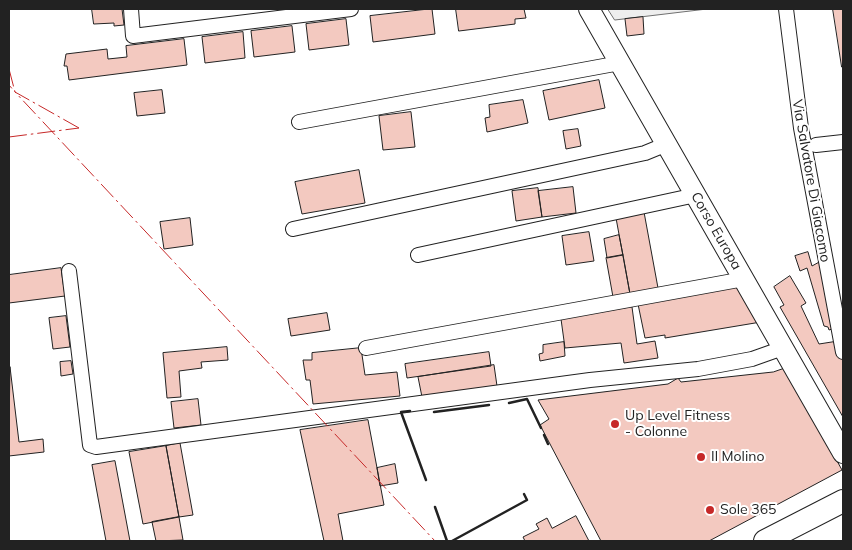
<!DOCTYPE html>
<html>
<head>
<meta charset="utf-8">
<style>
	body { margin:0 }
	#map { position:relative; width:852px; height:550px; overflow:hidden; background:#fff; font-family:Mulish,sans-serif }
	canvas { display:block }
	.frame { position:absolute; inset:0; border:10px solid #222; pointer-events:none }
</style>
</head>
<body>
<div id="map">
<canvas width="852" height="550"></canvas>
<div class="frame"></div>
</div>
<script>
const c = document.querySelector('canvas').getContext('2d');
c.lineJoin = 'round';
function fill(path, color) { c.fillStyle = color; c.fill(path, 'evenodd'); }
function stroke(path, color, width, dash) { c.strokeStyle = color; c.lineWidth = width; c.lineCap = dash ? 'butt' : 'round'; c.setLineDash(dash || []); c.stroke(path); }
function label(font, color, halo, rows, align = 'center') {
  c.font = font + ' Mulish,sans-serif'; c.lineWidth = 4; c.setLineDash([]); c.textBaseline = 'middle'; c.strokeStyle = halo; c.fillStyle = color; for (const [text, x, y, turn = 0] of rows) {
    c.save(); c.translate(x, y); c.rotate((+turn || 0) * Math.PI / 180); c.textAlign = isNaN(turn) ? turn : align; if (halo) c.strokeText(text, 0, 0); c.fillText(text, 0, 0); c.restore();
  }
}
const green = new Path2D(`
	M608,9h99l-92,11z`);
fill(green, '#eee');
stroke(green, '#6f6f6f', 1);
const building = new Path2D(`
	M92,9h30l2,16 -10,1v-3l-20,1z
	M432,9l3,25 -62,8 -3,-26z
	M456,9h68l2,9 -11,1v5l-56,7z
	M833,9h10v58h-1z
	M643,17l1,17 -17,2 -2,-17z
	M346,19l3,26 -40,5 -3,-26z
	M292,26l3,26 -41,5 -3,-26z
	M243,32l2,26 -40,5 -3,-26z
	M184,39l3,26 -118,15 -2,-14h-3l2,-12 41,-5 1,10 19,-2 -1,-11z
	M599,80l6,28 -56,12 -6,-29z
	M162,90l3,23 -28,3 -3,-23z
	M523,100l5,23 -41,9 -2,-14 5,-1 -1,-12z
	M411,112l4,35 -32,3 -4,-34z
	M578,129l3,17 -15,3 -3,-18z
	M359,170l6,33 -63,11 -7,-32z
	M573,187l3,26 -34,4 -4,-26z
	M538,188l4,29 -26,4 -4,-30z
	M644,212l14,76 -28,6 -14,-76z
	M190,218l3,27 -29,4 -4,-27z
	M589,232l5,29 -28,4 -4,-29z
	M619,235l4,20 -16,3 -3,-19z
	M808,252l4,14 9,-5 14,67 -6,2 -1,-3 -4,-1 -17,-58 -7,3 -5,-15z
	M623,255l7,39 -17,3 -7,-39z
	M61,268l4,28 -56,7v-28z
	M790,276l16,27 -5,3 18,38 19,-3 5,21v55l-63,-110 4,-2 -10,-18z
	M738,285l23,37 -96,16v-3l-20,3 -7,-34z
	M632,307l5,37 18,-3 3,17 -34,5 -3,-20 -56,5 -4,-29z
	M327,313l3,17 -39,6 -3,-17z
	M66,316l4,31 -17,2 -4,-31z
	M564,342l1,14 -25,5 -1,-7 4,-1v-8z
	M227,347l1,13 -27,2 1,6 -23,3 2,26 -14,1 -4,-45z
	M361,348l4,27 32,-3 3,24 -87,8 -3,-24h-4l-3,-20h9v-7z
	M489,352l2,14 -84,12 -2,-14z
	M71,361l2,13 -12,2 -1,-14z
	M494,365l3,21 -75,11 -4,-20z
	M10,367l9,75 24,-3 1,13 -35,4z
	M786,368l56,102 -133,71h-108l-61,-116 9,-6 -11,-19 130,-16 10,-6 3,4 92,-10z
	M198,399l3,26 -27,3 -3,-26z
	M368,420l16,85 -46,9 5,27h-19l-24,-111z
	M180,443l13,72 -14,2 -13,-71z
	M166,446l13,71 -36,7 -14,-72z
	M115,461l15,80h-24l-14,-76z
	M395,464l3,19 -18,3 -3,-18z
	M576,516l13,25h-64l-2,-4 16,-8 -3,-5 11,-6 5,10z
	M179,517l4,23 -27,1 -4,-19z`);
fill(building, '#f3c9c0');
stroke(building, '#222', 1);
const street = new Path2D(`
	M131,9l2,27 218,-27
	M786,9l15,119 42,224
	M299,122l321,-59
	M816,145l27,-3
	M293,229l352,-76 22,-9
	M418,255l278,-60
	M69,271l21,174 6,2 494,-67 108,-11 54,-10 31,-11
	M366,348l378,-69`);
const secondary = new Path2D(`
	M589,9l254,444`);
const primary = new Path2D(`
	M765,541l78,-40`);
stroke(street, '#222', 16);
stroke(secondary, '#222', 22);
stroke(primary, '#222', 24);
stroke(street, '#fff', 14);
stroke(secondary, '#fff', 20);
stroke(primary, '#fff', 22);
stroke(new Path2D(`
	M509,403l18,-4 14,29
	M410,411l-9,1 25,68
	M434,412l55,-7
	M544,435l4,9
	M435,507l12,34
	M452,541l75,-41 -3,-6`), '#222', 2.5);
stroke(new Path2D(`
	M9,69l6,23 -6,-7
	M79,128l-64,-36 420,449
	M9,137l70,-9`), '#c62828', 1, [18, 4, 2.5, 4]);
for (const [x, y, r, color] of [
	[615,424,5,"#c62828"],
	[701,457,5,"#c62828"],
	[710,510,5,"#c62828"]
]) { const dot = new Path2D(); dot.arc(x, y, r, 0, 2 * Math.PI); c.fillStyle = color; c.fill(dot); stroke(dot, '#fff', 2); }
label('14px', '#222', '#fff', [
	["Via Salvatore Di Giacomo",811,181,80],
	["Corso Europa",716,231,60]
]);
label('14px', '#222', '#fff', [
	["Up Level Fitness",625,416],
	["- Colonne",625,432],
	["Il Molino",711,457],
	["Sole 365",720,510]
], 'left');
</script>
</body>
</html>
